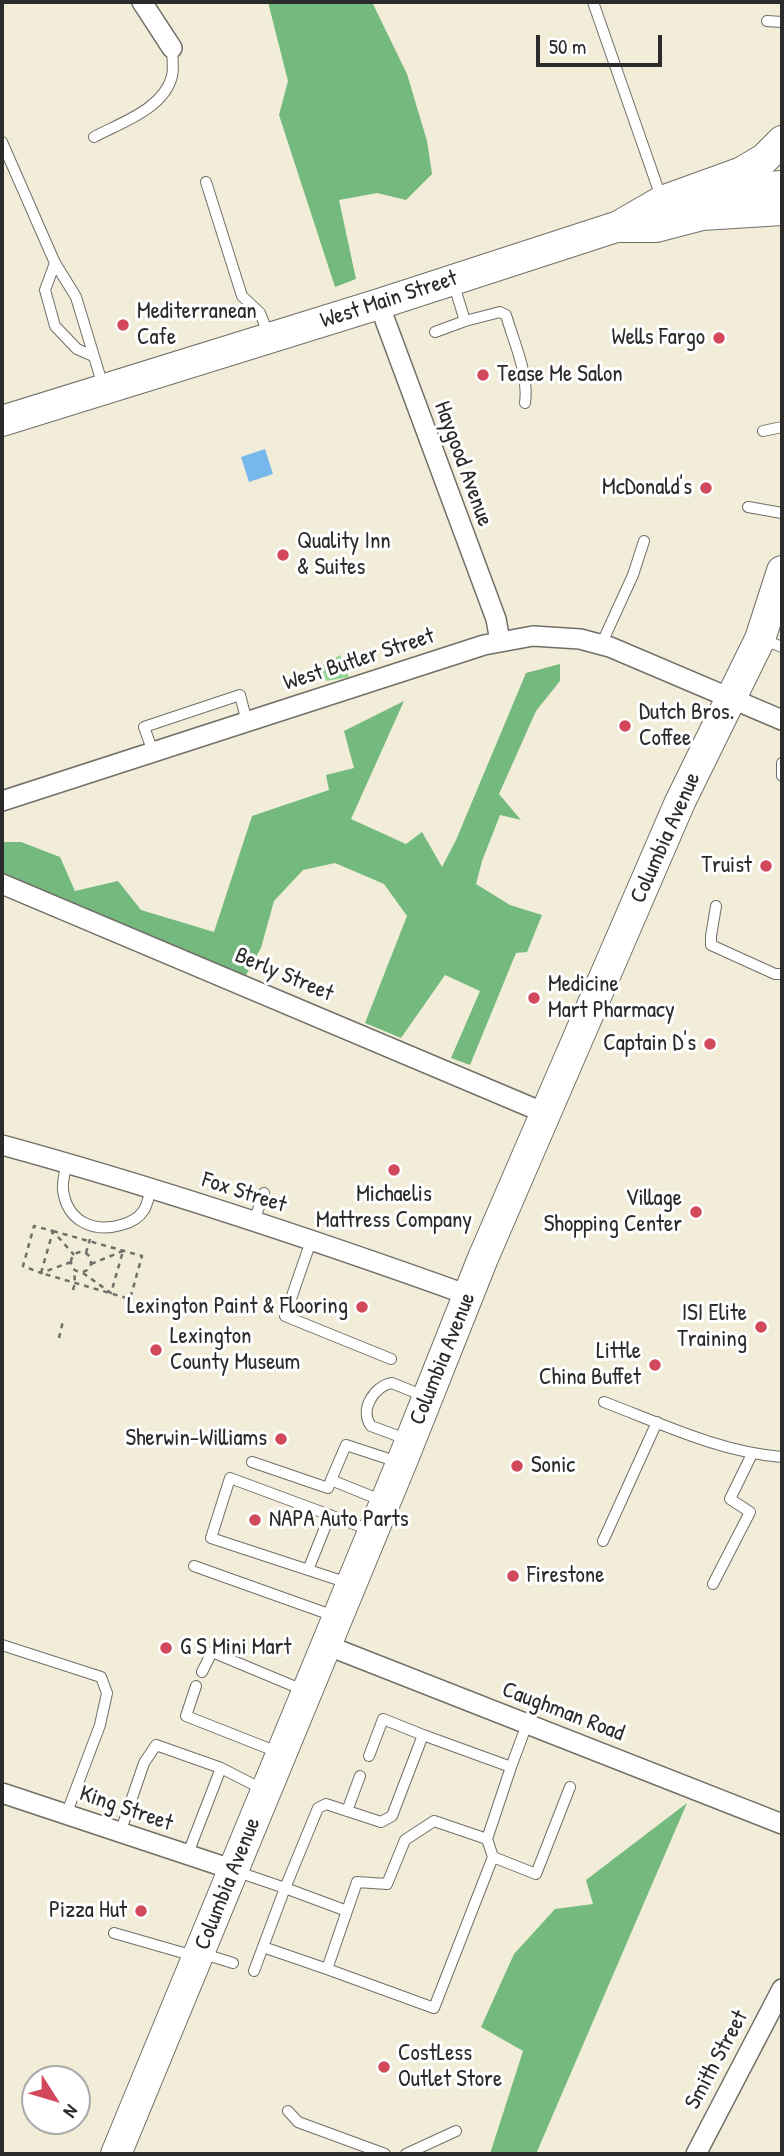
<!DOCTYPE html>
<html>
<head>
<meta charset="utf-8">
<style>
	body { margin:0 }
	#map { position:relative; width:784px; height:2156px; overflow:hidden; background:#f2edd8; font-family:"Patrick Hand",sans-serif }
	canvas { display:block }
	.frame { position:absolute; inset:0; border:4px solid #2b2b2b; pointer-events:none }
	.north { position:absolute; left:21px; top:2065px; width:70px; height:70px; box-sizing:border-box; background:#fff; border:2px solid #aaa; border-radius:50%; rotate:127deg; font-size:19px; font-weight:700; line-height:28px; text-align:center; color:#2b2b2b }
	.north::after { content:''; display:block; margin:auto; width:24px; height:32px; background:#d1495b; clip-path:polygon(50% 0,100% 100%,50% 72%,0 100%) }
	.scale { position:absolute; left:536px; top:35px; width:126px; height:32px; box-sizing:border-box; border:4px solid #2b2b2b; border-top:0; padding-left:9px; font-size:21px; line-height:24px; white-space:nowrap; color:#2b2b2b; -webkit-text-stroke:5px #fff; paint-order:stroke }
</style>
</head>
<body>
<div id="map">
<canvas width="784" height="2156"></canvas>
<div class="frame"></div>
<div class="north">N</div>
<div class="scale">50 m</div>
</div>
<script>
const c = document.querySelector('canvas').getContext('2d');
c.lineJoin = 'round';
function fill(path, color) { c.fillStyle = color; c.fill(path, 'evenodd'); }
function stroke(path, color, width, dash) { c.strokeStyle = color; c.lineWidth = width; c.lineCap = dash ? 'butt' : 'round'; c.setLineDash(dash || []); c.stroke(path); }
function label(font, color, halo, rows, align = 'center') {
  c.font = font + ' "Patrick Hand",sans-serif'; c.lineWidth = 6; c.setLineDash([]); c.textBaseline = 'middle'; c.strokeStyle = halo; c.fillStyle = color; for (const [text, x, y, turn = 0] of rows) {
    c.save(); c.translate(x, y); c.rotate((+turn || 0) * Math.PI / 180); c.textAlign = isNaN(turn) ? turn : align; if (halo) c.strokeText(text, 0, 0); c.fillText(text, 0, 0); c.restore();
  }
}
fill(new Path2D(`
	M340,655l9,22 -23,4 -5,-15z`), '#91d995');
fill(new Path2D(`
	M268,2h104l35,72 20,67 5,33 -26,26 -29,-7 -38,7 17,79 -21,8 -56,-172 9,-34z
	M560,664v17l-24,30 -37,83 22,26 -21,-5 -18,46 -6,23 34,21 32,10 -15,37 -11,1 -46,112 -19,-7 29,-67 -35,-16 -44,63 -36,-15 42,-107 -23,-32 -49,-21 -32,7 -29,31 -13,47 -20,36 -239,-100v-42h19l39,15 15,34 43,-10 23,29 73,22 38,-116 77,-26 -3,-15 28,-7 -10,-37 60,-30 -53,118 55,25 16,-12 20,35 14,-27 70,-167z
	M687,1803l-151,351h-46l33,-103 -42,-24 33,-73 41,-45 38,-5 -7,-24z`), '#74b97e');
fill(new Path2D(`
	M265,449l8,25 -24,8 -8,-25z`), '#76b8eb');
const service = new Path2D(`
	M593,2l68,195
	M767,21l15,1
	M94,137c26,-14 70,-28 78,-61 2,-8 0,-20 0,-28
	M2,142l53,121 21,34 27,89
	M206,182l36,114 18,17 8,20
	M55,263l-10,27 10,36 22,23 16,7
	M453,282l12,39 35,-9 6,3c8,28 23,59 19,88
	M435,332l30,-11
	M763,431l19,-4
	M748,507l34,6
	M764,640l18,7
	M601,645l32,-70 11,-34
	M153,752l-9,-25 96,-32 7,27
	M782,763v13
	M716,906l-5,30v9l64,29h7
	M67,1163c-2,9 -5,18 -4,27 4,31 30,43 58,35 8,-2 18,-7 23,-15 3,-5 5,-14 7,-20
	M254,1221l10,-28
	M311,1241l-26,75 106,43
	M604,1402c58,22 116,50 178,55
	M406,1439l-35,-13c-12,-16 3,-40 21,-43l32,13
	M252,1462l76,26 3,-8
	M383,1501l-52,-21 15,-35 52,17
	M603,1541l54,-119
	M194,1566l140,50
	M308,1570l22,-55
	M348,1583l-137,-45 19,-60 140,52
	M713,1584l37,-72 -20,-13 22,-45
	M2,1645l99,32 6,16 -7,32 -34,90
	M202,1672l10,-20 91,38
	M196,1686l-10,30 94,37
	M369,1756l14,-37 40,16
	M511,1767l16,-43
	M347,1811l13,-35
	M120,1833l24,-70 12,-18 65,23 43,22
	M487,1839l6,18 43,17 34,-87
	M187,1856l34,-88
	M235,1871l50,17 33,-80 8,-4 55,18 11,-6 31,-81 88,32 -24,72 -53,-18 -29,19 -18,44 -30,-2 -30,87 -64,-22
	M114,1933l80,23
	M204,1954l29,9
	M327,1969l107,39 59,-151
	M254,1971l31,-83 62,23
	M288,2111l10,11 87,32
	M406,2154l50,-23`);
const minor = new Path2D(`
	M142,2l30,46
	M379,304l117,315 4,22
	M2,801l482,-156 49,-9 47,3 30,8 172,73
	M2,884l545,230
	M2,1145c157,43 313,95 466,150
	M326,1645l456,179
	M2,1793l232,77
	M696,2154l86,-165`);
const primary = new Path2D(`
	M720,190l62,-4
	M617,227l45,-26 80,-29 22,-13 18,-18
	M2,421l377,-117 237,-77h40l46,-12 80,-5
	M116,2154l287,-695 80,-201 197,-456 80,-163 22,-68`);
stroke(service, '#716f68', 12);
stroke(minor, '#716f68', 22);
stroke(primary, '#716f68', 32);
stroke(new Path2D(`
	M53,1231l89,25 -12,43 -89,-26z
	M71 1262a10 10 0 1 1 20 0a10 10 0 1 1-20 0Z
	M86,1253l4,-14
	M71,1262l-30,11 -18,-7 11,-40 19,5 21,24
	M91,1264l32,-13
	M83,1273l28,20 12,-42
	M73,1290l2,-7 -1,-13
	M59,1338l4,-17`), '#716f68', 2.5, [5, 5]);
stroke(service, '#fff', 10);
stroke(minor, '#fff', 19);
stroke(primary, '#fff', 30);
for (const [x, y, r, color] of [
	[123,325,7,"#d1495b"],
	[719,338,7,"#d1495b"],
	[483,375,7,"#d1495b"],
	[706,488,7,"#d1495b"],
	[283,555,7,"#d1495b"],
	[625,726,7,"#d1495b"],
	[766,866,7,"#d1495b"],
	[534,998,7,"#d1495b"],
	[710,1044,7,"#d1495b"],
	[394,1170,7,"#d1495b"],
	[696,1212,7,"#d1495b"],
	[362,1307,7,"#d1495b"],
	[761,1327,7,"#d1495b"],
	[156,1350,7,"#d1495b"],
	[655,1365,7,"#d1495b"],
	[281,1439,7,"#d1495b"],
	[517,1466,7,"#d1495b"],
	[255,1520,7,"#d1495b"],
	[513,1576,7,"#d1495b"],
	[166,1648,7,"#d1495b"],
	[141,1911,7,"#d1495b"],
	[384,2067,7,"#d1495b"]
]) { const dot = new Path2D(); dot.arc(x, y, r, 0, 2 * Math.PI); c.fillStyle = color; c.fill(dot); stroke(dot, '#fff', 2.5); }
label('23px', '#2b2b2b', '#fff', [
	["West Main Street",389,300,-18],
	["Haygood Avenue",463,464,70],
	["West Butler Street",359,660,-18],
	["Columbia Avenue",666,838,-66],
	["Berly Street",284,975,23],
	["Fox Street",244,1193,18],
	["Columbia Avenue",443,1359,-68],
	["Caughman Road",563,1712,21],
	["King Street",126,1809,19],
	["Columbia Avenue",228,1884,-68],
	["Smith Street",717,2060,-62]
]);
label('23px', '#2b2b2b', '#fff', [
	["Mediterranean",137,312],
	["Cafe",137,338],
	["Wells Fargo",705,338,"right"],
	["Tease Me Salon",497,375],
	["McDonald's",692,488,"right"],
	["Quality Inn",297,542],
	["& Suites",297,568],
	["Dutch Bros.",639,713],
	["Coffee",639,739],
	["Truist",752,866,"right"],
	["Medicine",548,985],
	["Mart Pharmacy",548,1011],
	["Captain D's",696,1044,"right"],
	["Michaelis",394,1195,"center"],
	["Mattress Company",394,1221,"center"],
	["Village",682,1199,"right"],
	["Shopping Center",682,1225,"right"],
	["Lexington Paint & Flooring",348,1307,"right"],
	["ISI Elite",747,1314,"right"],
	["Training",747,1340,"right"],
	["Lexington",170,1337],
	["County Museum",170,1363],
	["Little",641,1352,"right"],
	["China Buffet",641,1378,"right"],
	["Sherwin-Williams",267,1439,"right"],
	["Sonic",531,1466],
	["NAPA Auto Parts",269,1520],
	["Firestone",527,1576],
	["G S Mini Mart",180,1648],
	["Pizza Hut",127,1911,"right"],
	["CostLess",398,2054],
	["Outlet Store",398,2080]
], 'left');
</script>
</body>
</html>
